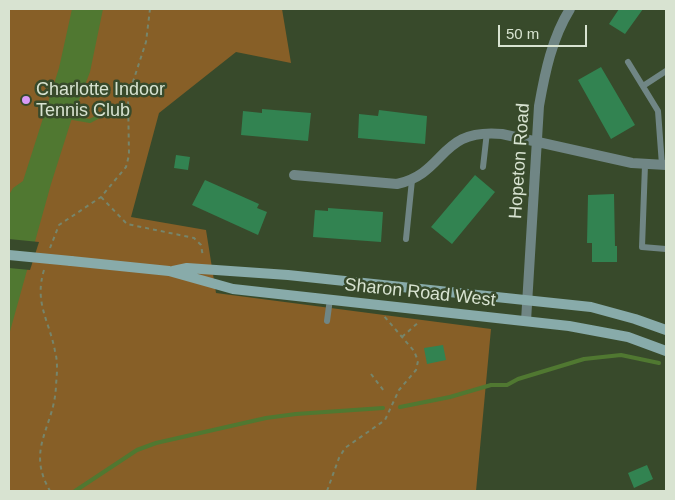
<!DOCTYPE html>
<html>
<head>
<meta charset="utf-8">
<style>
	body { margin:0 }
	#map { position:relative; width:675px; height:500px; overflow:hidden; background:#384a2b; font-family:Helvetica,sans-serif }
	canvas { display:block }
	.frame { position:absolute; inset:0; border:10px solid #d8e3d1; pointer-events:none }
	.scale { position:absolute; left:498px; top:25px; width:89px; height:22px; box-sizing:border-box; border:2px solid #d8e3d1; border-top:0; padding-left:6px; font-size:15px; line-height:18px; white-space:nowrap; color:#d8e3d1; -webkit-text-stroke:4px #384a2b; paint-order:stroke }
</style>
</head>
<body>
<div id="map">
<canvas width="675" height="500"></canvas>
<div class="frame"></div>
<div class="scale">50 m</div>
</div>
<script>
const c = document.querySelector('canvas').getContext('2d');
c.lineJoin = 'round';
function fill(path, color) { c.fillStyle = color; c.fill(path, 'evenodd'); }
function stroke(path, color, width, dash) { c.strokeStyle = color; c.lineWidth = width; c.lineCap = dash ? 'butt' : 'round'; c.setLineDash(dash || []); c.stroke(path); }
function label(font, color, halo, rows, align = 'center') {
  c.font = font + ' Helvetica,sans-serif'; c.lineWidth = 5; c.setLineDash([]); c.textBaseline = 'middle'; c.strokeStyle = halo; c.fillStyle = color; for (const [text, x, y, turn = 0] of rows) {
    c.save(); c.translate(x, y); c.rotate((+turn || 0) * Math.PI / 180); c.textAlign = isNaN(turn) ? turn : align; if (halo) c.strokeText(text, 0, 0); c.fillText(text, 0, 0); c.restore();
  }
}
fill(new Path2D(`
	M9,9h273l9,54 -55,-11 -77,61 -28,104 75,13 10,63 275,36 -15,162h-467v-217l20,-66 -20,-16z`), '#875f27');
fill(new Path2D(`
	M72,9h31l-13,63 -18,46 -21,66 -42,151v-140l4,-7 10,-7 36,-113z`), '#507831');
fill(new Path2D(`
	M9,239l30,3 -9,28 -21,-2z`), '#384a2b');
stroke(new Path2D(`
	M67,117l23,4 15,-8
	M400,407l50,-10 41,-12h16l11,-6 66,-20 37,-4 38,8
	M75,491l62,-41 19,-7 110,-25 30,-4 87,-6`), '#507831', 4);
fill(new Path2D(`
	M619,9h24l-18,25 -16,-10z
	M601,67l34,58 -24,14 -33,-59z
	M262,109l49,4 -3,28 -67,-6 2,-24 19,2z
	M379,110l48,6 -2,28 -67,-6 1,-24 19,2z
	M176,155l14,2 -2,13 -14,-2z
	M475,175l20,17 -43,52 -21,-17z
	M205,180l54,24 -2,4 10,4 -9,23 -66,-30z
	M614,194l1,52h2v16h-25v-19h-5l1,-48z
	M328,208l55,4 -2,30 -68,-5 2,-27 13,1z
	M443,345l3,15 -19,4 -3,-16z
	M647,465l6,14 -19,9 -6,-15z`), '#328351');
stroke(new Path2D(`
	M101,197l26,27 67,14 7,7 2,12
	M50,248l9,-23 42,-28 25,-30 3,-12 -1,-58 18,-55 4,-33
	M44,270c-10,33 5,50 11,81 3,11 2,23 1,34 -1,42 -31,63 -6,106
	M402,337l18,-16
	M371,374l13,17
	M327,491l12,-33 6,-10 40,-28 14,-30 17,-20 2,-9 -4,-10 -30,-35`), '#76856b', 2, [4, 4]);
stroke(new Path2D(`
	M628,62l30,49 4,54
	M643,86l23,-15
	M645,165l-3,82 24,2
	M483,167l4,-35
	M406,239l6,-59
	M327,321l3,-22`), '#708685', 6);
stroke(new Path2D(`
	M294,175l103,9c50,-11 41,-56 105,-50l130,29 34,2
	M526,321l13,-215c6,-34 13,-68 31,-97`), '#708685', 10);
stroke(new Path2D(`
	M71,261l98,10 64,18 336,37 59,11 38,14
	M173,271l14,-3 101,7 303,32 44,12 31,11`), '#88abaa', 10);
stroke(new Path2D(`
	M9,255l62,6`), '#88abaa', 10);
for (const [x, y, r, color] of [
	[26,100,5,"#d89bf8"]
]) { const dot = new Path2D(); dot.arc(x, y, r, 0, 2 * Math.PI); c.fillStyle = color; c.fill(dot); stroke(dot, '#384a2b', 2); }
label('18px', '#d8e3d1', '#384a2b', [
	["Charlotte Indoor",36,90],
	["Tennis Club",36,111]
], 'left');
label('18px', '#d8e3d1', '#384a2b', [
	["Hopeton Road",520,161,-86],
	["Sharon Road West",420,293,6]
]);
</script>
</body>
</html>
